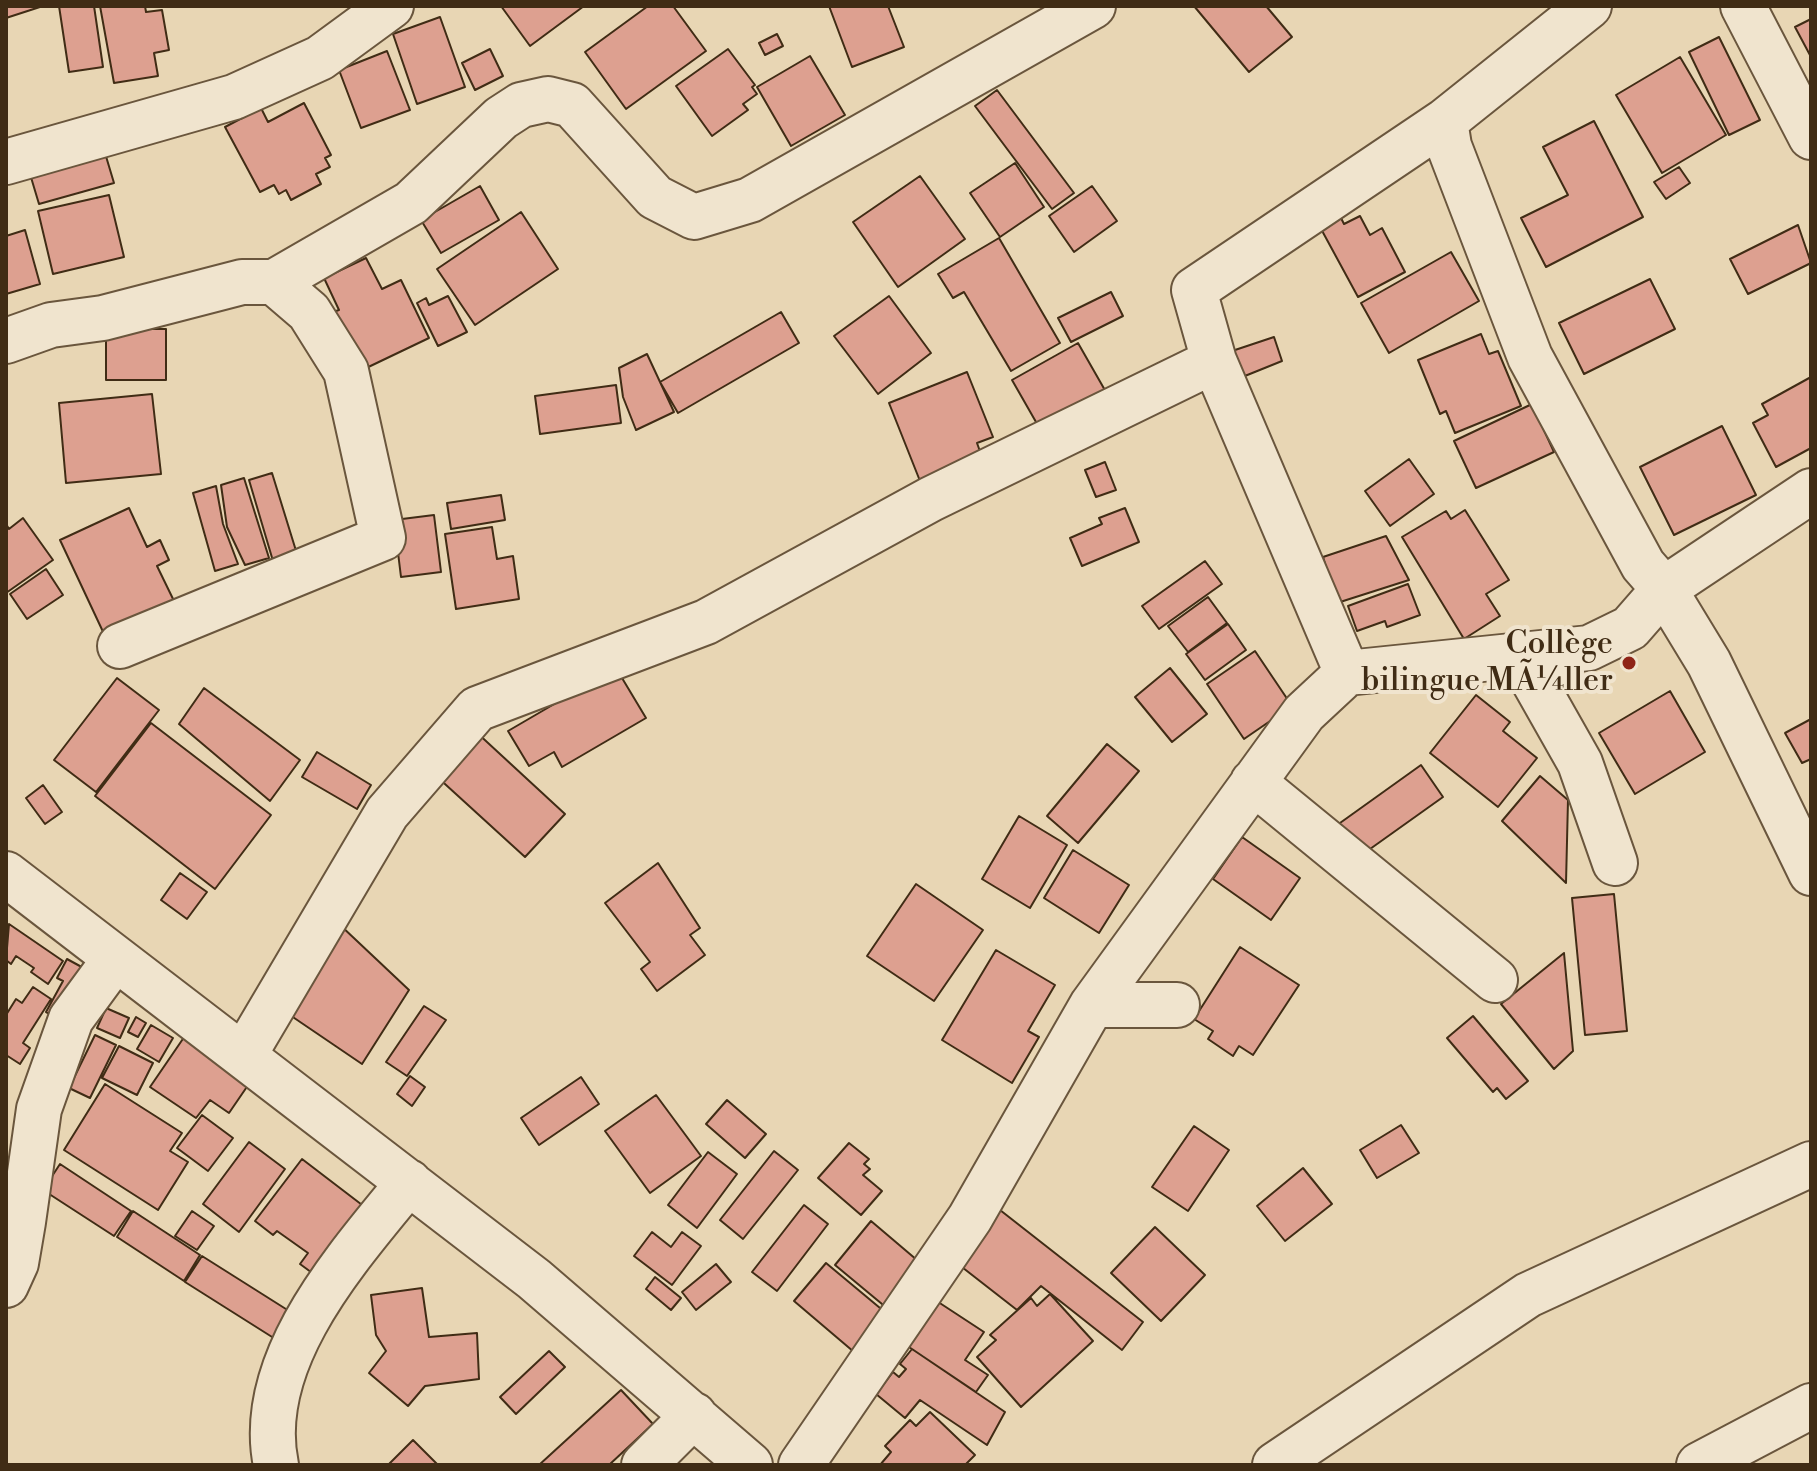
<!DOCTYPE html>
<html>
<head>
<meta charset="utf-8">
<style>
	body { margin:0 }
	#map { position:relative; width:1817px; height:1471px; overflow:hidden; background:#e8d6b4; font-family:"Libre Bodoni",serif }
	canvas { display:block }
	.frame { position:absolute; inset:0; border:8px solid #402c15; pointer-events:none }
</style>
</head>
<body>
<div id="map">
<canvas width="1817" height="1471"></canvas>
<div class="frame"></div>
</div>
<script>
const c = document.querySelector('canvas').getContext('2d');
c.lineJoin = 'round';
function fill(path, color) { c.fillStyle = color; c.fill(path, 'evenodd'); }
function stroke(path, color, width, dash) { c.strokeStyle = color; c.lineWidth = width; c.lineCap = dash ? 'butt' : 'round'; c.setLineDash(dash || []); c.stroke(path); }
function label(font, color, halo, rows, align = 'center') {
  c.font = font + ' "Libre Bodoni",serif'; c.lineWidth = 8; c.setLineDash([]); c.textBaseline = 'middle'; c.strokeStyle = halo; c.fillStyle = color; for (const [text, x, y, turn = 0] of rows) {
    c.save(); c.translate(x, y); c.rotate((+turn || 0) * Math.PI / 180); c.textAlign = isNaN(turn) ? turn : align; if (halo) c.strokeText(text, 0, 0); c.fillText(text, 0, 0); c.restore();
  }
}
const building = new Path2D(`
	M6,6h37l-37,12z
	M59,6h35l9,61 -34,5z
	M100,6h45l1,6 16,-2 7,40 -15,3 4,23 -44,7z
	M501,6h83l-54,40z
	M648,6h25l33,45 -80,58 -41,-57z
	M829,6h59l16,41 -52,20z
	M1194,6h72l26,31 -43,35z
	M440,17l25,70 -48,17 -24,-70z
	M1811,19v38l-16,-30z
	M777,34l6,12 -18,9 -6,-12z
	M1719,37l41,83 -31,15 -40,-83z
	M490,49l13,27 -28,14 -13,-27z
	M728,49l27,36 -3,2 5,7 -14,10 5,6 -36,26 -36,-50z
	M387,51l23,59 -49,18 -22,-58z
	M810,56l35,59 -54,31 -34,-59z
	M1680,57l46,78 -64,38 -46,-78z
	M997,90l77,103 -22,16 -77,-103z
	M304,103l27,52 -6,3 5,9 -14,7 5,10 -30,16 -5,-10 -7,4 -5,-9 -14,7 -35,-65 36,-19 7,14z
	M1594,121l49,96 -97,50 -25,-49 47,-23 -25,-48z
	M105,153l9,30 -75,21 -9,-30z
	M1015,163l29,44 -44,30 -30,-44z
	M1679,167l11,16 -24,16 -12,-17z
	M920,176l45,63 -67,48 -45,-65z
	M480,186l19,34 -58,33 -20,-33z
	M1092,186l25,35 -43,31 -25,-36z
	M109,195l15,62 -71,17 -15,-63z
	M521,212l37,57 -83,56 -38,-56z
	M1340,216l4,8 16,-8 10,19 12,-7 23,44 -47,25 -38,-70z
	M1798,225l13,38 -63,31 -18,-35z
	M25,230l15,54 -34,10v-58z
	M999,238l61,105 -49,28 -47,-79 -11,6 -15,-24z
	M1451,252l28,49 -90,52 -28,-50z
	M366,258l16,31 19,-9 28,58 -69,33 -27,-59 6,-2 -15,-32z
	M1650,279l25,50 -91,45 -25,-51z
	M1111,292l12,24 -52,26 -13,-24z
	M448,296l19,36 -29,14 -21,-43 9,-5 3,7z
	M889,296l42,57 -53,41 -44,-58z
	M781,312l18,31 -121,70 -18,-31z
	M106,329h60v51h-60z
	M1481,334l8,20 9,-3 23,55 -66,27 -9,-22 -6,3 -22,-54z
	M1274,337l8,24 -52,21 2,-31z
	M1078,343l28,49 -66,37 -28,-49z
	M647,354l27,58 -38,18 -13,-33 -4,-29z
	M967,372l26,65 -16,6 5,14 -62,24 -31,-78z
	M1811,377v71l-35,19 -23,-44 15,-8 -6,-11z
	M616,385l5,38 -81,11 -5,-38z
	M152,394l9,80 -95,9 -7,-80z
	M1532,404l22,48 -78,36 -22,-47z
	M1722,426l34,69 -82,40 -34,-68z
	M1409,459l25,35 -44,32 -25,-35z
	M1105,462l11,28 -20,7 -11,-27z
	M272,473l25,81 -24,7 -24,-81z
	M244,478l25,80 -24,7 -18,-38 -6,-42z
	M216,486l7,38 15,40 -23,7 -22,-78z
	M501,495l4,25 -54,9 -4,-26z
	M129,508l18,39 13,-7 9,20 -12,6 18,37 -70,33 -45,-96z
	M1125,508l14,34 -57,24 -12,-28 32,-14 -3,-6z
	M1465,510l44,70 -23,14 14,22 -36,23 -62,-102 44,-26 5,8z
	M434,515l7,57 -40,5 -7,-57z
	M23,518l30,42 -47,33v-69l3,5z
	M492,527l5,32 16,-3 6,43 -63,10 -11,-75z
	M1386,536l23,44 -72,23 -14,-46z
	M1205,561l17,23 -63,45 -17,-23z
	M46,569l17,26 -36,24 -17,-25z
	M1408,584l12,31 -33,12 -2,-6 -28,10 -9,-25z
	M1208,597l19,26 -39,29 -20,-26z
	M1228,624l18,26 -41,30 -19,-26z
	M1255,651l37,55 -48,33 -37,-55z
	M616,668l30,50 -84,49 -8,-15 -25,14 -21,-35z
	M1170,668l37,46 -35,28 -37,-45z
	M117,678l42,32 -63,82 -42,-32z
	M204,688l96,72 -30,41 -91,-77z
	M1670,691l35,61 -70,42 -36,-61z
	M1476,695l34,27 -7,9 34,27 -39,49 -68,-54z
	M1811,719v40l-9,4 -17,-30z
	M151,723l120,92 -56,74 -120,-93z
	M474,730l91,84 -40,43 -91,-83z
	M1107,744l32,27 -61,72 -31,-27z
	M317,752l54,33 -14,24 -55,-32z
	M1421,765l22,32 -94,67 -23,-31z
	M1540,776l28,24 -2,83 -64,-62z
	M43,785l19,27 -17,12 -19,-26z
	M1019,816l48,29 -37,63 -48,-29z
	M1242,837l58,41 -29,42 -58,-41z
	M1073,850l56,35 -30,48 -55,-35z
	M658,863l42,65 -10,7 15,20 -48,36 -16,-22 9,-7 -45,-59z
	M180,873l27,19 -20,27 -26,-19z
	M916,884l67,46 -49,71 -67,-45z
	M1614,894l13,137 -42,4 -13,-137z
	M9,924l54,37 -15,23 -17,-12 3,-4 -18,-12 -5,8 -5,-4z
	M339,924l70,66 -47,74 -81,-55z
	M1240,947l59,38 -46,70 -14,-9 -6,10 -25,-17 5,-8 -19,-12z
	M996,950l59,35 -27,46 11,6 -27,46 -70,-43z
	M1564,953l9,98 -19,18 -53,-65z
	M67,959l22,12 -30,48 -13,-7 17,-31 -6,-3z
	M33,987l18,12 -28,44 7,5 -10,16 -14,-9v-40l10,-16 6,4z
	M424,1006l22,14 -39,56 -21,-14z
	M106,1008l23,10 -9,20 -23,-10z
	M1473,1016l55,65 -22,18 -9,-11 -4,4 -46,-54z
	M136,1017l10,6 -8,14 -10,-5z
	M151,1025l22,13 -14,24 -22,-13z
	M189,1030l66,45 -26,38 -19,-13 -14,18 -46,-31z
	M95,1035l21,10 -26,53 -21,-10z
	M119,1046l34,17 -16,32 -35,-17z
	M410,1076l15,11 -13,19 -15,-12z
	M581,1077l18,27 -60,41 -18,-27z
	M105,1084l77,49 -12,18 18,11 -30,48 -94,-60z
	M656,1095l45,61 -51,37 -45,-62z
	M727,1100l39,34 -21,24 -39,-34z
	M202,1115l31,23 -25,33 -31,-23z
	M1401,1125l18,28 -42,25 -17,-28z
	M1194,1126l35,24 -41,61 -36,-24z
	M249,1142l36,27 -46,63 -36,-28z
	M849,1143l20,16 -5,5 6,5 -7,6 19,16 -21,24 -43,-37z
	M774,1151l24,19 -55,69 -23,-19z
	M708,1152l29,22 -40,54 -29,-23z
	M302,1159l68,52 -51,67 -19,-14 8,-11 -31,-22 -4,4 -18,-14z
	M60,1164l71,47 -17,25 -71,-46z
	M1303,1168l29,36 -47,37 -28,-35z
	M804,1205l24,19 -51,67 -25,-19z
	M1000,1210l143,112 -21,28 -81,-64 -24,24 -59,-46z
	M133,1211l67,44 -16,26 -67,-44z
	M192,1211l22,15 -17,24 -22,-14z
	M871,1221l53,45 -36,43 -53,-44z
	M1155,1227l50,48 -44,46 -50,-48z
	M652,1232l19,15 11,-15 19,14 -29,39 -38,-29z
	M202,1256l95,60 -17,26 -95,-60z
	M826,1263l60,50 -32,39 -60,-51z
	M716,1264l15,18 -35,28 -14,-18z
	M655,1277l26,21 -10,12 -25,-21z
	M422,1288l7,49 48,-4 2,46 -54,7 -17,20 -39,-33 17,-22 -10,-16 -5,-40z
	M926,1294l58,38 -19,28 23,15 -12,17 -79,-53z
	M1050,1294l43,47 -72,66 -44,-50 19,-17 -6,-5 41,-37 6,8z
	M912,1349l93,63 -18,33 -67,-45 -15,18 -29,-24 17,-22 6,5 7,-8 -6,-5z
	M549,1351l16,16 -49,47 -16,-17z
	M621,1390l32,34 -44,41h-70z
	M930,1412l45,43 -10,10h-85l11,-13 -6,-6 25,-26 6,6z
	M413,1440l25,25h-50z`);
fill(building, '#dda090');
stroke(building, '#402c15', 2);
const minor = new Path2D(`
	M1743,6l68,131
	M6,162l228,-65 86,-39 71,-52
	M6,341l45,-16 52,-7 139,-36h32l137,-79 90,-85 20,-13 27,-6 24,6 83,92 39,20 56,-17 343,-194
	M1811,491l-147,98 45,74 102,210
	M120,646l263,-108 -37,-167 -37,-59 -35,-30
	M1520,657l60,106 35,100
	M1347,673l-133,-312 -20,-71 251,-169
	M1253,782l242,198
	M6,874l528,405 216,186
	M1092,1005h85
	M244,1055l143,-242 90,-104 229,-87 225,-123 283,-138
	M6,1285l10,-22 7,-41 16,-113 32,-90 44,-60
	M276,1465c-22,-105 72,-208 133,-283
	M644,1465l50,-50
	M801,1465l169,-247 122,-213 212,-292 43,-40 242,-25 41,-20 34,-39 -21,-24 -113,-208 -81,-211 -4,-25 144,-115
	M1275,1465l253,-170 283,-131
	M1699,1465l112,-59`);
stroke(minor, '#6a563d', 48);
stroke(minor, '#f0e4ce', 44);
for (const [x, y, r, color] of [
	[1629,663,8,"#8f2418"]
]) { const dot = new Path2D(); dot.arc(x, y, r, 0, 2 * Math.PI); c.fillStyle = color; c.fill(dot); stroke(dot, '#f0e4ce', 3); }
label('32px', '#402c15', '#f0e4ce', [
	["Collège",1613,645],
	["bilingue MÃ¼ller",1613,682]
], 'right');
</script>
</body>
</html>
